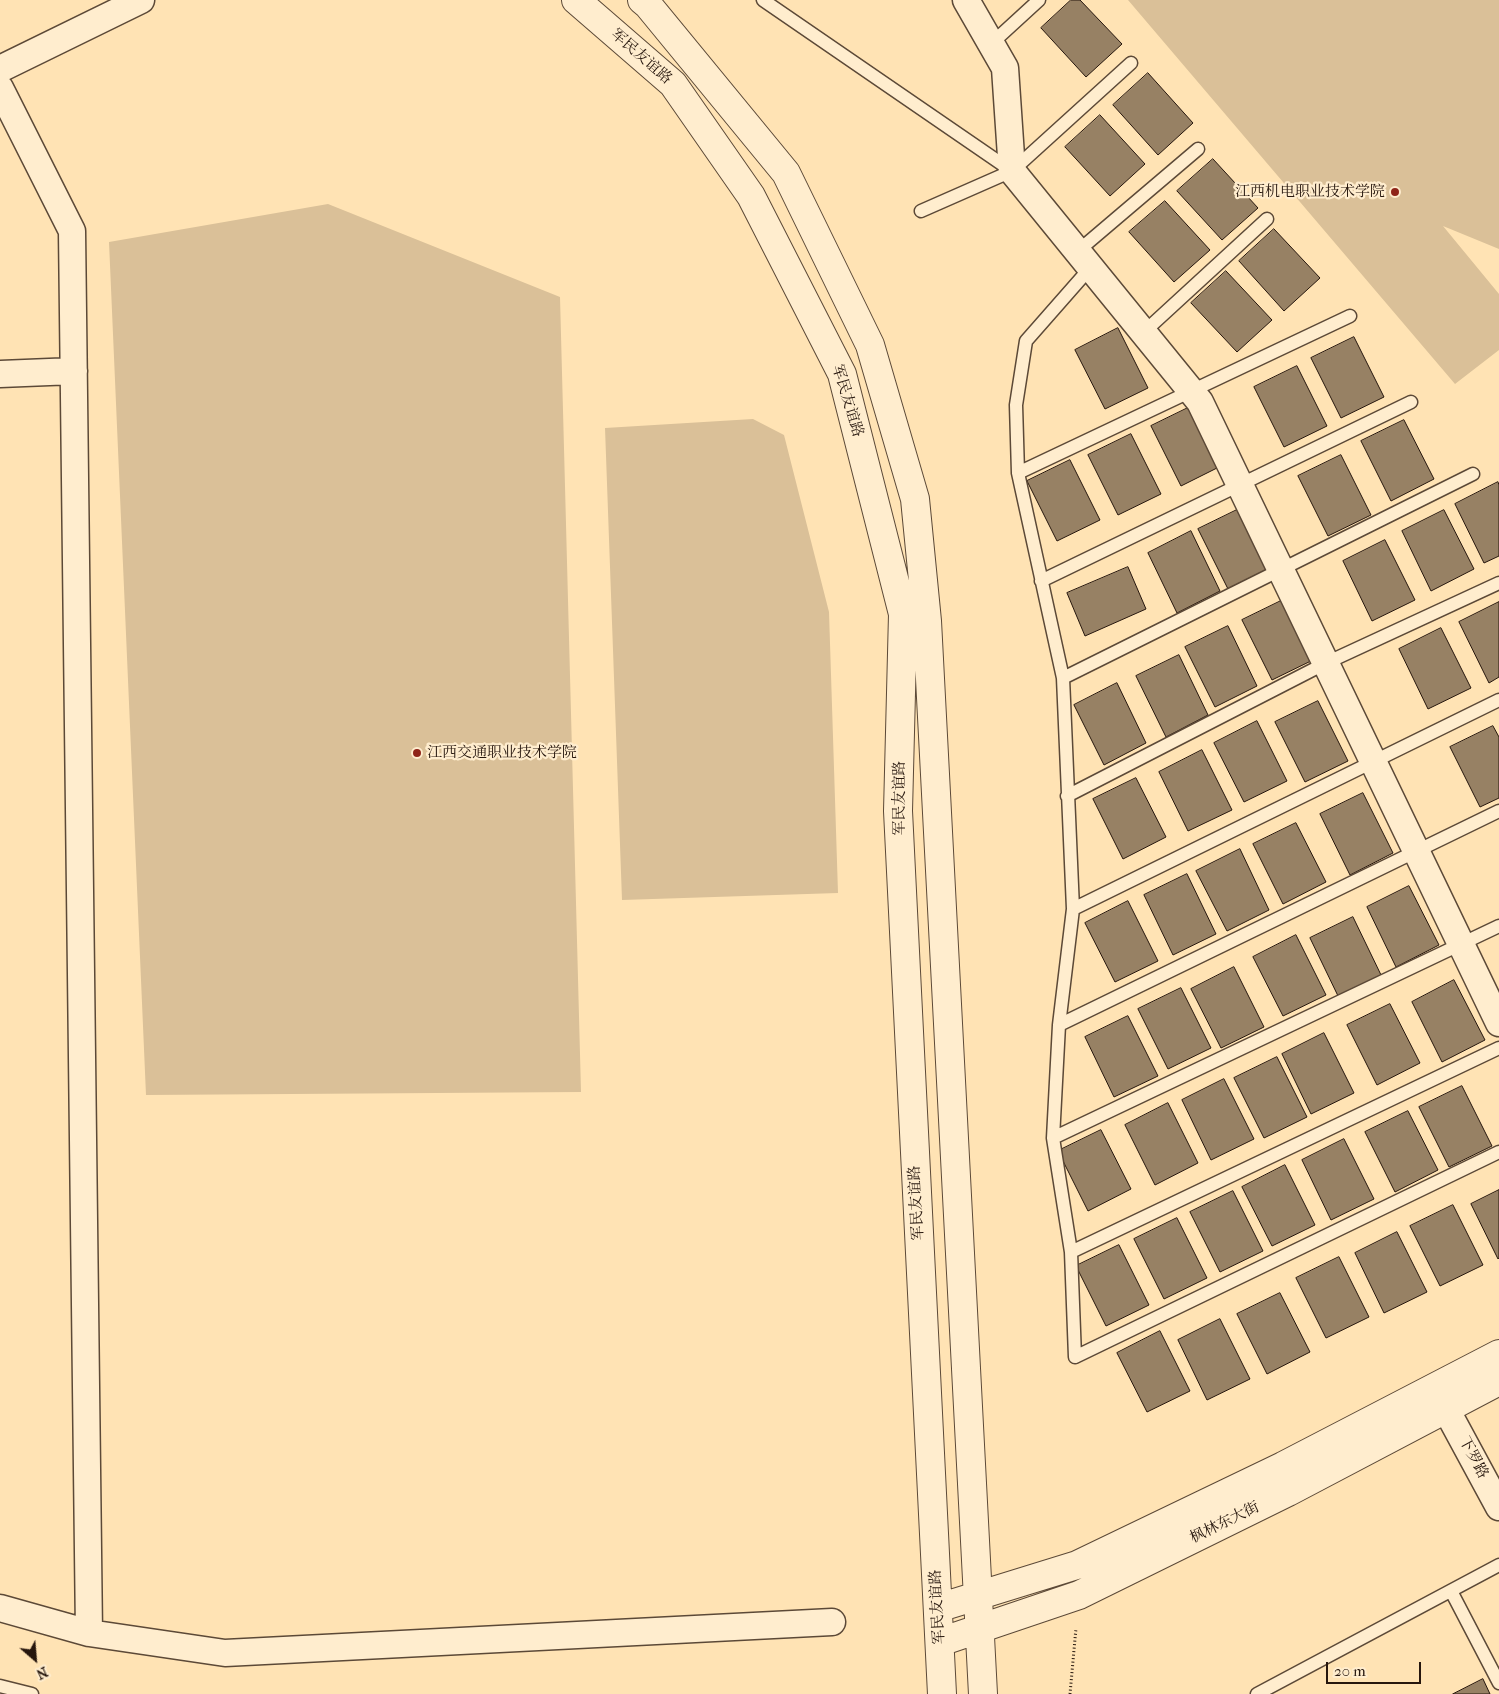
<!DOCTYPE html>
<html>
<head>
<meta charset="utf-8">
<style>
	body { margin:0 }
	#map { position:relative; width:1499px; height:1694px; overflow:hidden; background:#ffe3b4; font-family:"IM FELL French Canon",serif }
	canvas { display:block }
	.north { position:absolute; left:10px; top:1634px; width:50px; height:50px; -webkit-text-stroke:4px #ffedce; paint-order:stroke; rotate:153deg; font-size:14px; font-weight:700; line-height:20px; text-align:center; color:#26160d }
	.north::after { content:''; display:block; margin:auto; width:18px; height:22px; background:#26160d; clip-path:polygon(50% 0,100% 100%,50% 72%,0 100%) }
	.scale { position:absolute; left:1326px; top:1662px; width:95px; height:22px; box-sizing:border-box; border:2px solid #26160d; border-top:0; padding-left:6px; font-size:15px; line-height:18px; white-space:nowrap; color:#26160d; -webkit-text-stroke:4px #ffedce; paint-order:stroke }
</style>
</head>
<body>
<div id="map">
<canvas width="1499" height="1694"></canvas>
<div class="north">N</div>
<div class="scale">20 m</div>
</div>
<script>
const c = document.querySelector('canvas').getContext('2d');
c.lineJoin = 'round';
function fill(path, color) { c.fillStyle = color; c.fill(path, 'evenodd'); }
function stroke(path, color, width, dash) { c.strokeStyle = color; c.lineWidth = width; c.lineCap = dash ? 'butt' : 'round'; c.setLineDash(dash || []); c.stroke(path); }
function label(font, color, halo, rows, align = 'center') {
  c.font = font + ' "IM FELL French Canon","Noto Serif SC",serif'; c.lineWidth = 4.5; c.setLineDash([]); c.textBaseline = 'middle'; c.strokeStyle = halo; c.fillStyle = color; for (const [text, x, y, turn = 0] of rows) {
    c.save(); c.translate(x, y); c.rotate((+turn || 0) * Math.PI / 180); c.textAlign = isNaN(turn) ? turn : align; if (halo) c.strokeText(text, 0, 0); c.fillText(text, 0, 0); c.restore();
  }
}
fill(new Path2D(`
	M1128,0h371v249l-56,-23 56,68v56l-44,34z
	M328,204l232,93 21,795 -435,3 -37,-853z
	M753,419l31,16 45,177 9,281 -216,7 -17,-472z`), '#dac098');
const building = new Path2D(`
	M1071,0h9l42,44 -36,33 -45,-49z
	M1148,73l45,50 -35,32 -45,-50z
	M1100,115l45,49 -35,32 -45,-49z
	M1213,159l45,49 -36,32 -45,-49z
	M1165,201l45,49 -36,32 -45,-50z
	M1274,229l46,49 -36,33 -45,-50z
	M1226,271l46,49 -35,32 -46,-49z
	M1118,328l30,60 -43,21 -30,-59z
	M1354,337l30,60 -43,21 -30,-60z
	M1297,366l30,60 -43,21 -30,-60z
	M1194,405l29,60 -42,21 -30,-60z
	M1404,420l30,59 -43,22 -30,-60z
	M1131,434l30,60 -43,21 -30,-60z
	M1341,455l30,60 -43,21 -30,-60z
	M1070,460l30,60 -43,21 -30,-60z
	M1498,482l1,3v71l-15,7 -29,-59z
	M1241,508l30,60 -43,21 -30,-60z
	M1444,510l30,59 -43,22 -29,-60z
	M1191,531l29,60 -43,22 -29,-60z
	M1385,540l30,60 -43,21 -29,-60z
	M1128,567l18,42 -61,27 -18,-43z
	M1285,599l30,60 -43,21 -30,-60z
	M1499,602v75l-10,6 -30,-61z
	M1228,626l29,60 -42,21 -30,-60z
	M1441,628l30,60 -43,21 -29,-60z
	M1179,655l29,60 -42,22 -30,-61z
	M1117,683l29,60 -42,22 -30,-60z
	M1318,701l30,60 -43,21 -30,-60z
	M1257,721l30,60 -43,21 -30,-59z
	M1493,726l6,11v61l-19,9 -30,-60z
	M1202,750l30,60 -44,21 -29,-59z
	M1136,778l30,59 -43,22 -30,-60z
	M1363,793l30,60 -43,22 -30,-61z
	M1296,823l30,59 -43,22 -30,-60z
	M1240,849l29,61 -42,21 -31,-60z
	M1187,874l29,60 -43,21 -29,-60z
	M1409,886l30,59 -43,22 -29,-60z
	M1128,901l30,60 -43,21 -30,-59z
	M1353,917l29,60 -43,21 -29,-60z
	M1296,935l30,60 -43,21 -30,-59z
	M1234,967l30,60 -43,21 -30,-59z
	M1454,980l31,60 -43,22 -30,-60z
	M1181,988l30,60 -43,21 -30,-60z
	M1390,1004l30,59 -43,22 -30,-60z
	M1128,1016l30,60 -44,21 -29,-60z
	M1324,1033l30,60 -43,21 -29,-60z
	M1277,1057l30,60 -43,21 -30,-60z
	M1224,1079l30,60 -43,21 -29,-60z
	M1462,1086l30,60 -43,21 -30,-60z
	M1168,1103l30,60 -43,22 -30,-60z
	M1408,1111l30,59 -43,22 -30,-60z
	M1101,1130l30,59 -43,22 -30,-60z
	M1344,1139l30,60 -43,21 -29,-60z
	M1285,1165l30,60 -43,21 -30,-59z
	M1499,1190v68l-1,1 -27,-55z
	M1233,1191l30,60 -43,21 -30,-60z
	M1453,1205l30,60 -43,21 -30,-60z
	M1177,1218l30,60 -43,21 -30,-60z
	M1397,1232l30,60 -43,21 -29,-60z
	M1119,1245l30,60 -43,21 -30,-60z
	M1339,1257l30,60 -43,21 -30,-60z
	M1280,1293l30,59 -43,22 -30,-60z
	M1220,1319l30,60 -43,21 -29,-60z
	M1160,1331l30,60 -43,21 -30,-59z
	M1483,1679l7,15h-37z`);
fill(building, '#978164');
stroke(building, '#26160d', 1);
const service = new Path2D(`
	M763,0l249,171
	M991,44l48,-44
	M921,211l91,-40 119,-108
	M1078,251l120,-102
	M1091,267l-65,74 -10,64 2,68 45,205 10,231 -14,116 -6,113 18,114 4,105 424,-205
	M1144,332l123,-113
	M1018,473l332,-157
	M1041,581l370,-179
	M1063,678l410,-204
	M1067,796l259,-133 173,-80
	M1073,909l426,-209
	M1059,1025l440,-214
	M1053,1138l446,-212
	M1071,1252l428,-204
	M1451,1591l48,92
	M0,1686l32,8
	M1257,1694l242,-129`);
const minor = new Path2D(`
	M966,0l39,68 7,103 188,231 299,621
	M0,69l141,-69
	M0,88l72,143 17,1402
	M0,374l74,-3
	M1446,1409l53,98
	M0,1608l89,25 136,20 607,-31`);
const tertiary = new Path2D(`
	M576,0l97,84 78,112 91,178 61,240 -5,197 44,883
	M642,0l6,5 138,168 84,172 45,154 12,122 56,1073
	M938,1608l139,-43 206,-99 216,-112
	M940,1642l139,-47 209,-103 211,-111`);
stroke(service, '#5c4937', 15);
stroke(minor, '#5c4937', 29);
stroke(tertiary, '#5c4937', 30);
stroke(new Path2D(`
	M1070,1694l6,-66`), '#26160d', 3, [1, 2.5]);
stroke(service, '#ffedce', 12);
stroke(minor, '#ffedce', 26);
stroke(tertiary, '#ffedce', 28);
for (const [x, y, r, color] of [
	[1395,192,5,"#8f2418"],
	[417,753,5,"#8f2418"]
]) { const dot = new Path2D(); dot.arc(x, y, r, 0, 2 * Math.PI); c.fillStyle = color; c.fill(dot); stroke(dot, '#ffedce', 2); }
label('15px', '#26160d', '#ffedce', [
	["军民友谊路",641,57,41],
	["军民友谊路",847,401,73],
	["军民友谊路",900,798,-90],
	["军民友谊路",917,1203,-93],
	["下罗路",1473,1458,62],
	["枫林东大街",1225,1523,-26],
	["军民友谊路",938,1607,-93]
]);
label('15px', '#26160d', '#ffedce', [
	["江西机电职业技术学院",1385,192],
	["江西交通职业技术学院",427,753,"left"]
], 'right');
</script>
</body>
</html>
